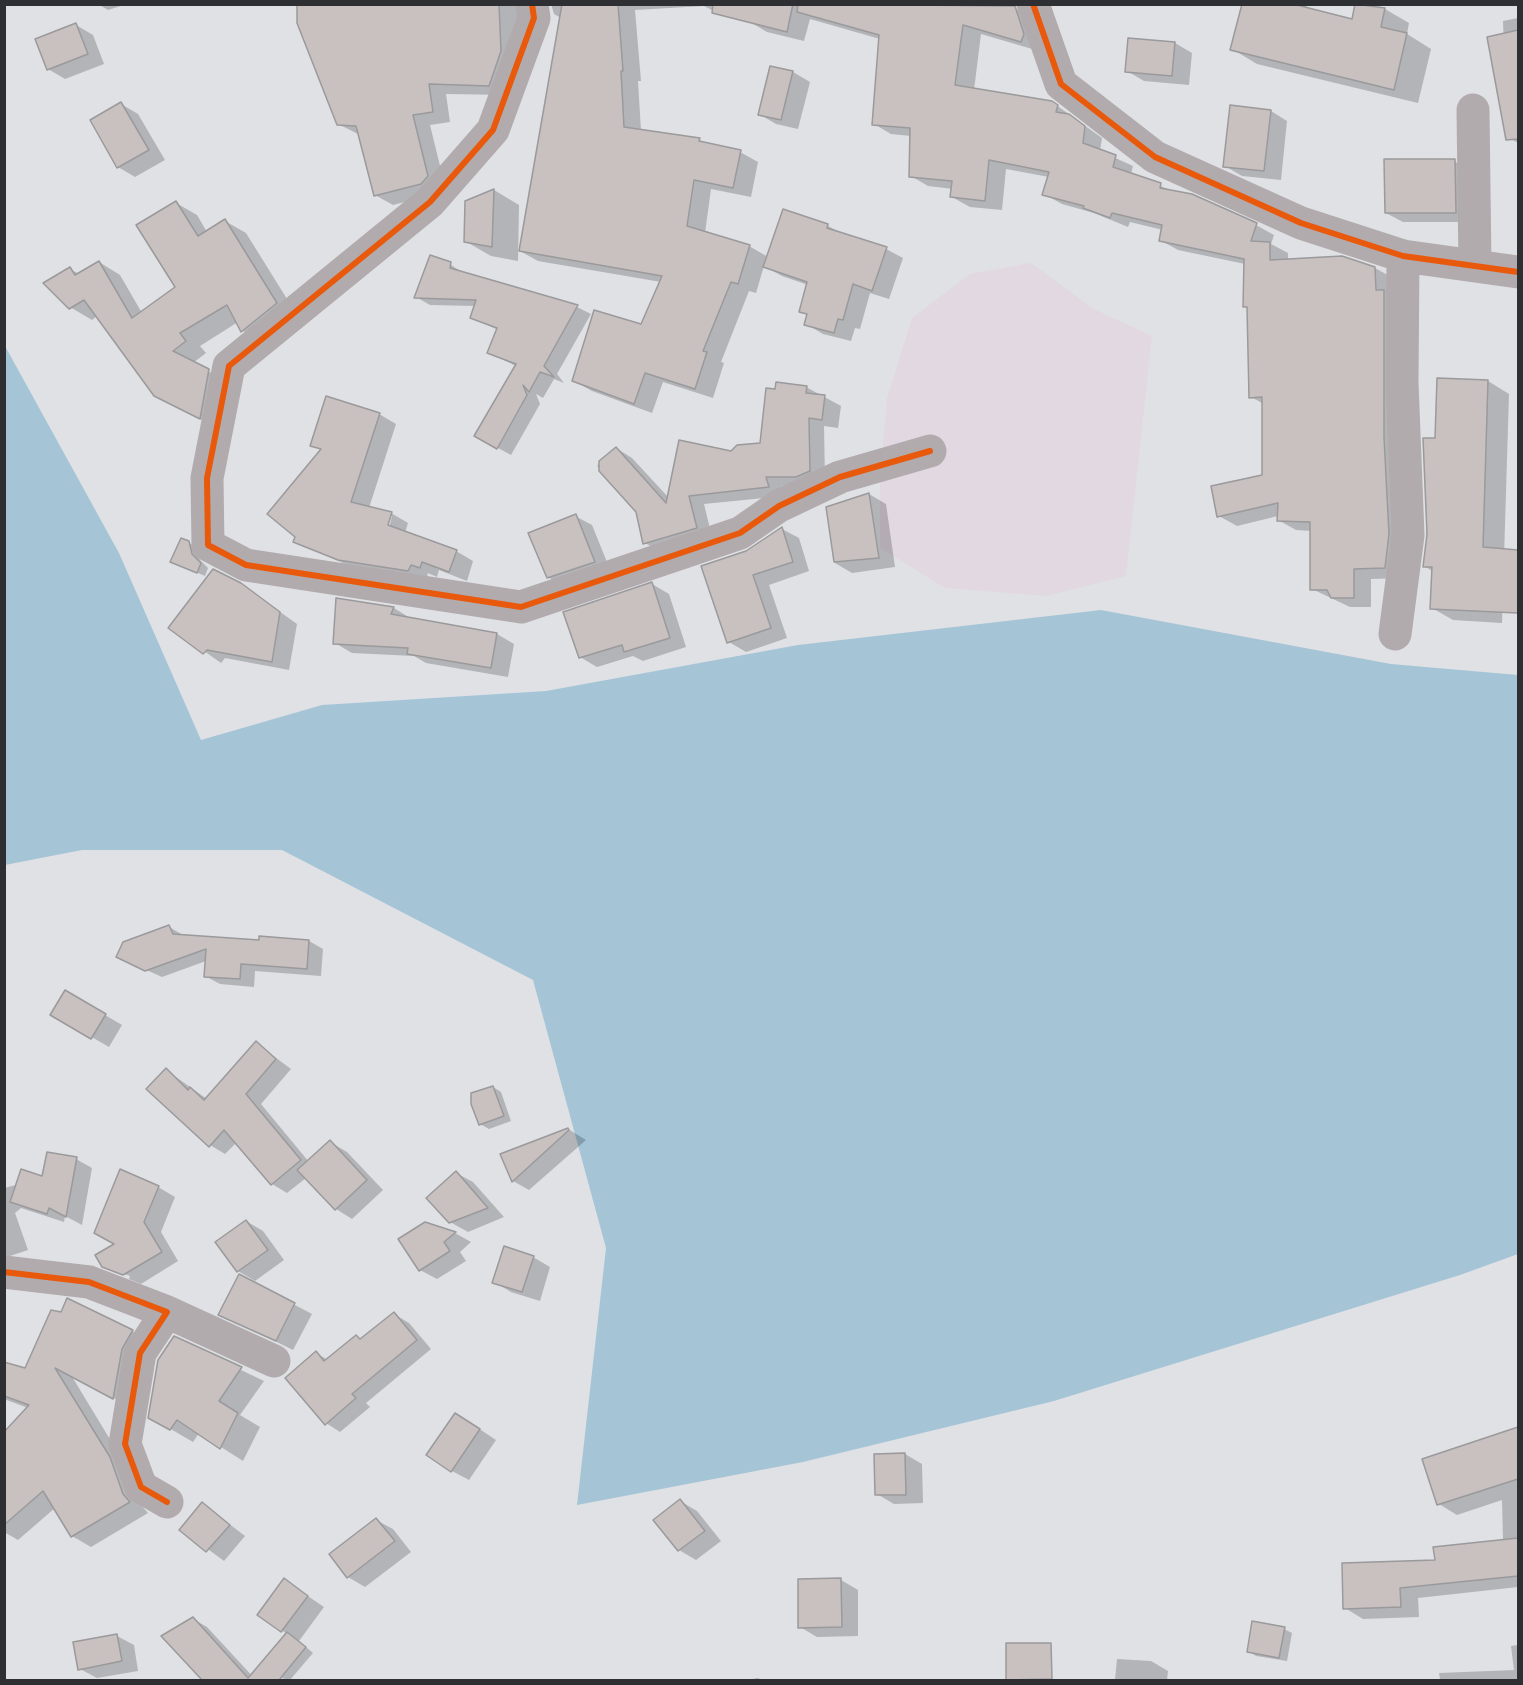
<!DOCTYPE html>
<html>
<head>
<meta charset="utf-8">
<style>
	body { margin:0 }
	#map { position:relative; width:1523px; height:1685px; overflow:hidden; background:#e0e1e5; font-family:"Space Grotesk",sans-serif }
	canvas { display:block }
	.frame { position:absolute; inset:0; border:6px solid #2e2f32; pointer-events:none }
</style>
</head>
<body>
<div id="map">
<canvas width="1523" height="1685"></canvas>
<div class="frame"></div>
</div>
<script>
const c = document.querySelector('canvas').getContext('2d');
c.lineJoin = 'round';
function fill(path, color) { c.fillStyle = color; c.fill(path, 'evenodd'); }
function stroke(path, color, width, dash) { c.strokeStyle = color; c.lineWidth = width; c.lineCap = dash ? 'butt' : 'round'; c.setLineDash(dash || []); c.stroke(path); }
fill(new Path2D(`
	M1031,263l63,46 58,27 -26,240 -80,20 -101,-8 -65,-40v-70l7,-80 25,-80 58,-44z`), '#e2d8e2');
fill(new Path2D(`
	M5,346l114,207 82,187 121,-35 224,-14 252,-46 303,-35 290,54 127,11v579l-58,21 -406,126 -251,61 -226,43 29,-257 -73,-268 -251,-130h-200l-77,15z`), '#a5c5d7');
fill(new Path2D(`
	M98,4h29l-19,6z
	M299,4h235l-27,91 -61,-1 4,28 -20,3 15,61 -6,7 -46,12 -18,-10 -15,-60 -22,-11z
	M551,4h455l26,14 7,33 -58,-17 -7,56 78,12 50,36 -2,13 33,15 -2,8 125,51 18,10 -3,9 17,9v7l87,8 18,10 9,300 -31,1v28h-21l-38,-18v-58l-16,-1 -18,-10v-4l-41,10 -18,-10 45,-40v-72l-13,-7 -2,-89 -4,-2v-42l-67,-14 -18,-10 3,-10 -33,-8 -2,5 -34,-14 -32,-9 -18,-10 5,-17 -43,-8 -4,41 -32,-3 -18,-10 1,-8 -25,-3 -17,-10v-40l-20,-2 -17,-10 6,-85 -70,-20 -6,22 -37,-9 -17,-10 3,-14 -41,2 -8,-4 -69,4 6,71h-3l3,50 58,9 9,5 32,7 18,10 -7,35 -40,-8 -6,44 44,13 19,11 16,-46 44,15 15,8 43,15 17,9 -14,41 -19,-6 -10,36 -5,-1 -4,13 -28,-7 -17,-10 2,-8 -7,-5 7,-26 -26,-9 -18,-10 -8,27 -7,-2 -28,71 3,1 -11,35 -50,-16 -11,31 -60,-22 -18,-10 68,-55 19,-44 -123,-21 -18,-10 41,-233 -7,-4z
	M1243,4h64l-1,5 47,12 4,-17 28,5 24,14 -2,11 24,15 -13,54 -161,-39 -25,-15z
	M1518,18v125l-11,-6 -4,-116z
	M76,25l17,10 11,29 -39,15 -17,-10z
	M1175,43l17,10 -3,32 -45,-4 -17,-10z
	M771,67l22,5 17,10 -12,47 -22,-5 -17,-10z
	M121,104l17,10 27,46 -30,17 -17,-10z
	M1271,111l16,10 -6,59 -39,-4 -17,-10z
	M1454,161l17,10 1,51h-69l-17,-9z
	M494,190l25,15 -1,56 -27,-5 -26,-15 1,-39z
	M176,203l21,12 10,17 18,-11 21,12 51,82 -34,28 -20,-12 -5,-9 -38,24 6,7 -13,10 37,20 -10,46 -44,-22 -79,-91 -5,4 -22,-13v-38l9,5 20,-12 21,13 22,38 35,-25z
	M450,264l13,9 114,34 14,7 -34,60 7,9 -10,-4 -11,19 -7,-4 4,10 -29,51 -35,-19 40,-70 -27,-13 9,-23 -26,-12 4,-12 -46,-1 -14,-8z
	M1488,381l21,13 -7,229 -49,-3 -21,-12 2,-36 -10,-6 12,-126z
	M806,387l35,19 -3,22 -14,-2 1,54 -12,5 -32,1 3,10 -80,8 8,33 -51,15 -16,-9 -7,-32 -41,-45 19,-18 16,10 37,40 62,-45 30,-9z
	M379,414l17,10 -27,84 22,5 17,10 -3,10 51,18 17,10 -6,20 -28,-11 -2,7 -9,-4 -2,7 -70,-11 -61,-28 26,-91 -9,-5zM389,516h3l-4,17 -3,-1z
	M869,494l17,10 9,63 -43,6 -17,-10 -8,-55z
	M575,516l17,9 19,47 -46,15 -17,-10z
	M782,529l17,9 10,33 -40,14 18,53 -41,14 -17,-10 18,-90z
	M189,543l8,4 3,13 8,8 -3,8 -33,-14z
	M241,584l56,40 -8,46 -64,-12 -4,5 -51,-36z
	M652,584l17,10 17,53 -43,14 -10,-5 -36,11 -17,-10z
	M337,599l57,9 16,10 87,16 17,10 -6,33 -82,-14 -12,-7 -62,-3 -17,-10z
	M169,927l14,8 78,7 48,-1 14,8 -2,27 -66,-5 -1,16 -34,-3 -15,-8 1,-15 -44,16 -44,-20z
	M66,992l56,33 -13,22 -57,-33z
	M256,1043l35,26 -30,35 48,58 21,-20 17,10 36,38 -31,29 -16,-10 -30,-31 -19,15 -15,-9 -35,-42 -12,12 -15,-9 -44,-75 41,29z
	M493,1087l8,5 10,29 -22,8 -9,-5 -10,-28z
	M568,1129l18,11 -57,50 -16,-9z
	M76,1159l16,9 -10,57 -17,-9 -1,6 -43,-14 -6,5 13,37 -24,8v-70l40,-10z
	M456,1173l17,9 31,35 -36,15 -18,-10z
	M158,1187l17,10 -14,35 17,29 -37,23 -22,-9 10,4 1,-3 -14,-5v2l-13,-7z
	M246,1221l17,10 21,29 -29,21 -17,-10z
	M425,1224l30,9 16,9 -11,10 6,9 -29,18 -17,-9z
	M533,1257l17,10 -10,34 -29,-9 -17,-10z
	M240,1276l72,38 -19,36 -73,-36z
	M394,1314l15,9 22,26 -65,54 4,4 -30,25 -14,-9 -10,-70 12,7 28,-23 6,3z
	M132,1331l18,11 -18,66 -61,-33 57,94 14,37 6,7 -57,34 -19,-11 -17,-28 -37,32 -14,-8v-46l24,-78 -24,-9v-36l22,7z
	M174,1338l90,43 -24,34 20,12 -17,34 -44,-28 -6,9 -43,-25z
	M472,1424l24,16 -27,40 -17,-9z
	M1509,1431h9v156l-100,11 1,19 -56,2 -18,-11 91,-47 67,-20 -1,-41 -45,15 -18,-11z
	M905,1454l17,10 1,39 -29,1 -17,-10z
	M680,1501l17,10 24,30 -25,19 -17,-10z
	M203,1504l42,32 -21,25 -43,-32z
	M376,1520l17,9 18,23 -46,35 -17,-10z
	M284,1580l40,27 -25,34 14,12 -23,27 -9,-2 6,-44 -28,-19z
	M841,1580l17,10v46l-41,1 -17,-10z
	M193,1619l14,8 49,53h-52l-40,-43z
	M1284,1629l8,4 -5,28 -31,-5 -8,-5z
	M117,1636l17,9 4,26 -41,7 -17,-9z
	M1518,1645v35h-116l38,-1 -1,-6 75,-3 -3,-24z
	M1117,1659l34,2 17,10 -1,9h-52z
	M758,1678l4,2h-15z`), '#0003');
const building = new Path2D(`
	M297,4h202l2,47 -12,35 -60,-2 4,28 -20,3 15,61 -7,8 -47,12 -18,-70 -19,-1 -40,-102z
	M562,4h56l5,67h-2l3,56 76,11 -1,3 42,9 -8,38 -39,-8 -7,46 63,19 -12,39 -7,-2 -28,69 4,1 -12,37 -50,-16 -11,31 -62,-23 22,-71 47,14 21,-48 -143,-25z
	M713,4h80l-6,28 -75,-19z
	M798,4l217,2 9,28 -3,8 -58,-17 -8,60 97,16 6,4 -2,7 13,2 16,12 -2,17 33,12 -3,12 48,16 -1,5 32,6 65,29 -6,18 19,1v18l72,-4 33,11 1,23h8v147l5,97 -4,34 -31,1v29h-23l-4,-8h-17v-68l-33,-1 1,-18 -61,14 -6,-31 51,-11v-78l-13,1 -2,-91h-4l1,-48 -85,-18 3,-16 -50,-12 -2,5 -27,-10 1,-2 -42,-11 7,-23 -60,-12 -4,41 -35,-4 2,-16 -43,-4 1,-49 -38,-3 7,-90 -82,-23z
	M1242,4h51l59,15 3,-15 30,4 -4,19 26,6 -13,57 -164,-40z
	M76,23l12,31 -41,16 -12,-31z
	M1518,30v109l-12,1 -19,-103z
	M1128,38l47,4 -3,34 -47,-4z
	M770,66l23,5 -12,49 -23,-5z
	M121,102l28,48 -32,18 -27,-48z
	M1230,105l41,5 -7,61 -41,-4z
	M1384,159h71l1,54h-71z
	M494,189l-2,58 -28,-5 1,-41z
	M176,201l22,35 27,-17 52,84 -36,29 -14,-27 -47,28 6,8 -13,10 36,18 -9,50 -46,-23 -70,-96 -15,9 -26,-26 27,-16 5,8 24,-14 33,57 43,-31 -39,-62z
	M783,209l45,15 -1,4 60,19 -15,44 -19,-7 -10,36 -5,-1 -4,14 -30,-8 3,-11 -8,-2 8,-30 -44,-15z
	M430,255l21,7 -1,6 128,37 -34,61 10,11 -14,-5 -11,20 -6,-7 4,10 -30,54 -23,-13 42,-72 -29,-11 10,-25 -27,-10 6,-18 -62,-2z
	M1437,378l51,2 -5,167 35,3v63l-88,-4 2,-42h-9l4,-33 -4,-96h12z
	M776,382l31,4 -1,7 19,2 -3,25 -13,-2 1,53 -14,6h-30l3,10 -80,9 8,32 -54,16 -7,-32 -37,-41v-10l17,-14 50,56 13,-63 52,11 6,-6 23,-2 6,-55 9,1z
	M326,396l54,17 -29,89 41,10 -4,13 69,25 -8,22 -27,-10 -2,6 -9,-3 -3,6 -70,-11 -45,-18 2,-5 -28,-23 54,-65 -11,-3z
	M869,493l10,65 -45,4 -8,-55z
	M576,514l19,48 -48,16 -19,-45z
	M782,527l11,35 -40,13 18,53 -44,15 -26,-77 45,-15z
	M181,538l8,3 3,13 9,9 -4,10 -27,-11z
	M213,569l28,14 39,29 -8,50 -65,-12 -4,4 -35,-26z
	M652,582l18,56 -46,14 -2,-7 -43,13 -16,-46z
	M336,598l58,9 -3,7 106,19 -6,35 -84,-14 1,-6 -75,-4z
	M169,925l4,9 86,6v-4l50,4 -2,29 -66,-5 -1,15 -36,-2 2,-28 -61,22 -29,-14 7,-15z
	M65,990l41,24 -15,25 -41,-24z
	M256,1041l20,18 -30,35 55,66 -30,25 -47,-55 -15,17 -63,-58 20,-21 22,22 2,-3 14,13z
	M493,1086l11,30 -25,9 -8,-21v-11z
	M568,1128l1,2 -57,52 -12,-28z
	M330,1140l37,40 -32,30 -38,-40z
	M47,1152l30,5 -11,60 -17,-9 -2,6 -37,-12 11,-33 21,7z
	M120,1169l39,17 -15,36 18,30 -39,23 -21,-8 -7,-12 19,-11 -20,-11z
	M456,1171l32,37 -39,15 -23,-25z
	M246,1220l22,30 -31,22 -22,-30z
	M425,1222l31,10 -12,10 6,9 -31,20 -21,-32z
	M504,1246l30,10 -12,36 -30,-9z
	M239,1274l56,29 -19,38 -58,-26z
	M67,1298l66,32 -11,19 -9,50 -58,-31 55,89 13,37 7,8 -59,35 -28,-46 -39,34v-93l25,-27 -25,-9v-34l21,6 26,-58 10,2z
	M394,1312l23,28 -65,54 4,4 -31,27 -40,-47 31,-27 8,10 32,-26 4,4z
	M174,1336l68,31 -23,34 19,12 -18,36 -43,-29 -7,10 -22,-12 10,-58z
	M455,1413l25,16 -29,43 -25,-17z
	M1518,1427v52l-81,26 -15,-46z
	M905,1453l1,42h-31l-1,-41z
	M680,1499l25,32 -27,20 -25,-31z
	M202,1502l28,23 -24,27 -27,-22z
	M376,1518l19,23 -48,37 -18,-24z
	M1518,1538v38l-118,12 1,19 -58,2 -1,-46 93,-3 -2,-13z
	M284,1578l24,18 -27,36 -24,-17z
	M841,1578l1,49 -44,1v-49z
	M193,1617l55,61 39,-46 19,15 -27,33h-77l-41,-44z
	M1252,1621l33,6 -6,31 -32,-6z
	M117,1634l5,27 -44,9 -5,-28z
	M1006,1643h45l1,36 -46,1z`);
fill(building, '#c9c1c0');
stroke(building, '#9a999b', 1.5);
stroke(new Path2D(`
	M532,4l2,14 -41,112 -63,72 -201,164 -22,112 1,67 38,20 275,42 219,-74 39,-27 61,-29 90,-26
	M1033,4l28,80 94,73 146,66 102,33 115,16
	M1473,110l2,156
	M1395,634l13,-99 -6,-152 1,-127
	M4,1272l85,10 78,30 -27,41 -15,91 16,43 26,15
	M167,1312l107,49`), '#b2abae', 33);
stroke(new Path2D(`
	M532,4l2,14 -41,112 -63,72 -201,164 -22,112 1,67 38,20 275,42 219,-74 39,-27 61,-29 90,-26
	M1033,4l28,80 94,73 146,66 102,33 115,16
	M4,1272l85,10 78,30 -27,41 -15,91 16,43 26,15`), '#e8590c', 6);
</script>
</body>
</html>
